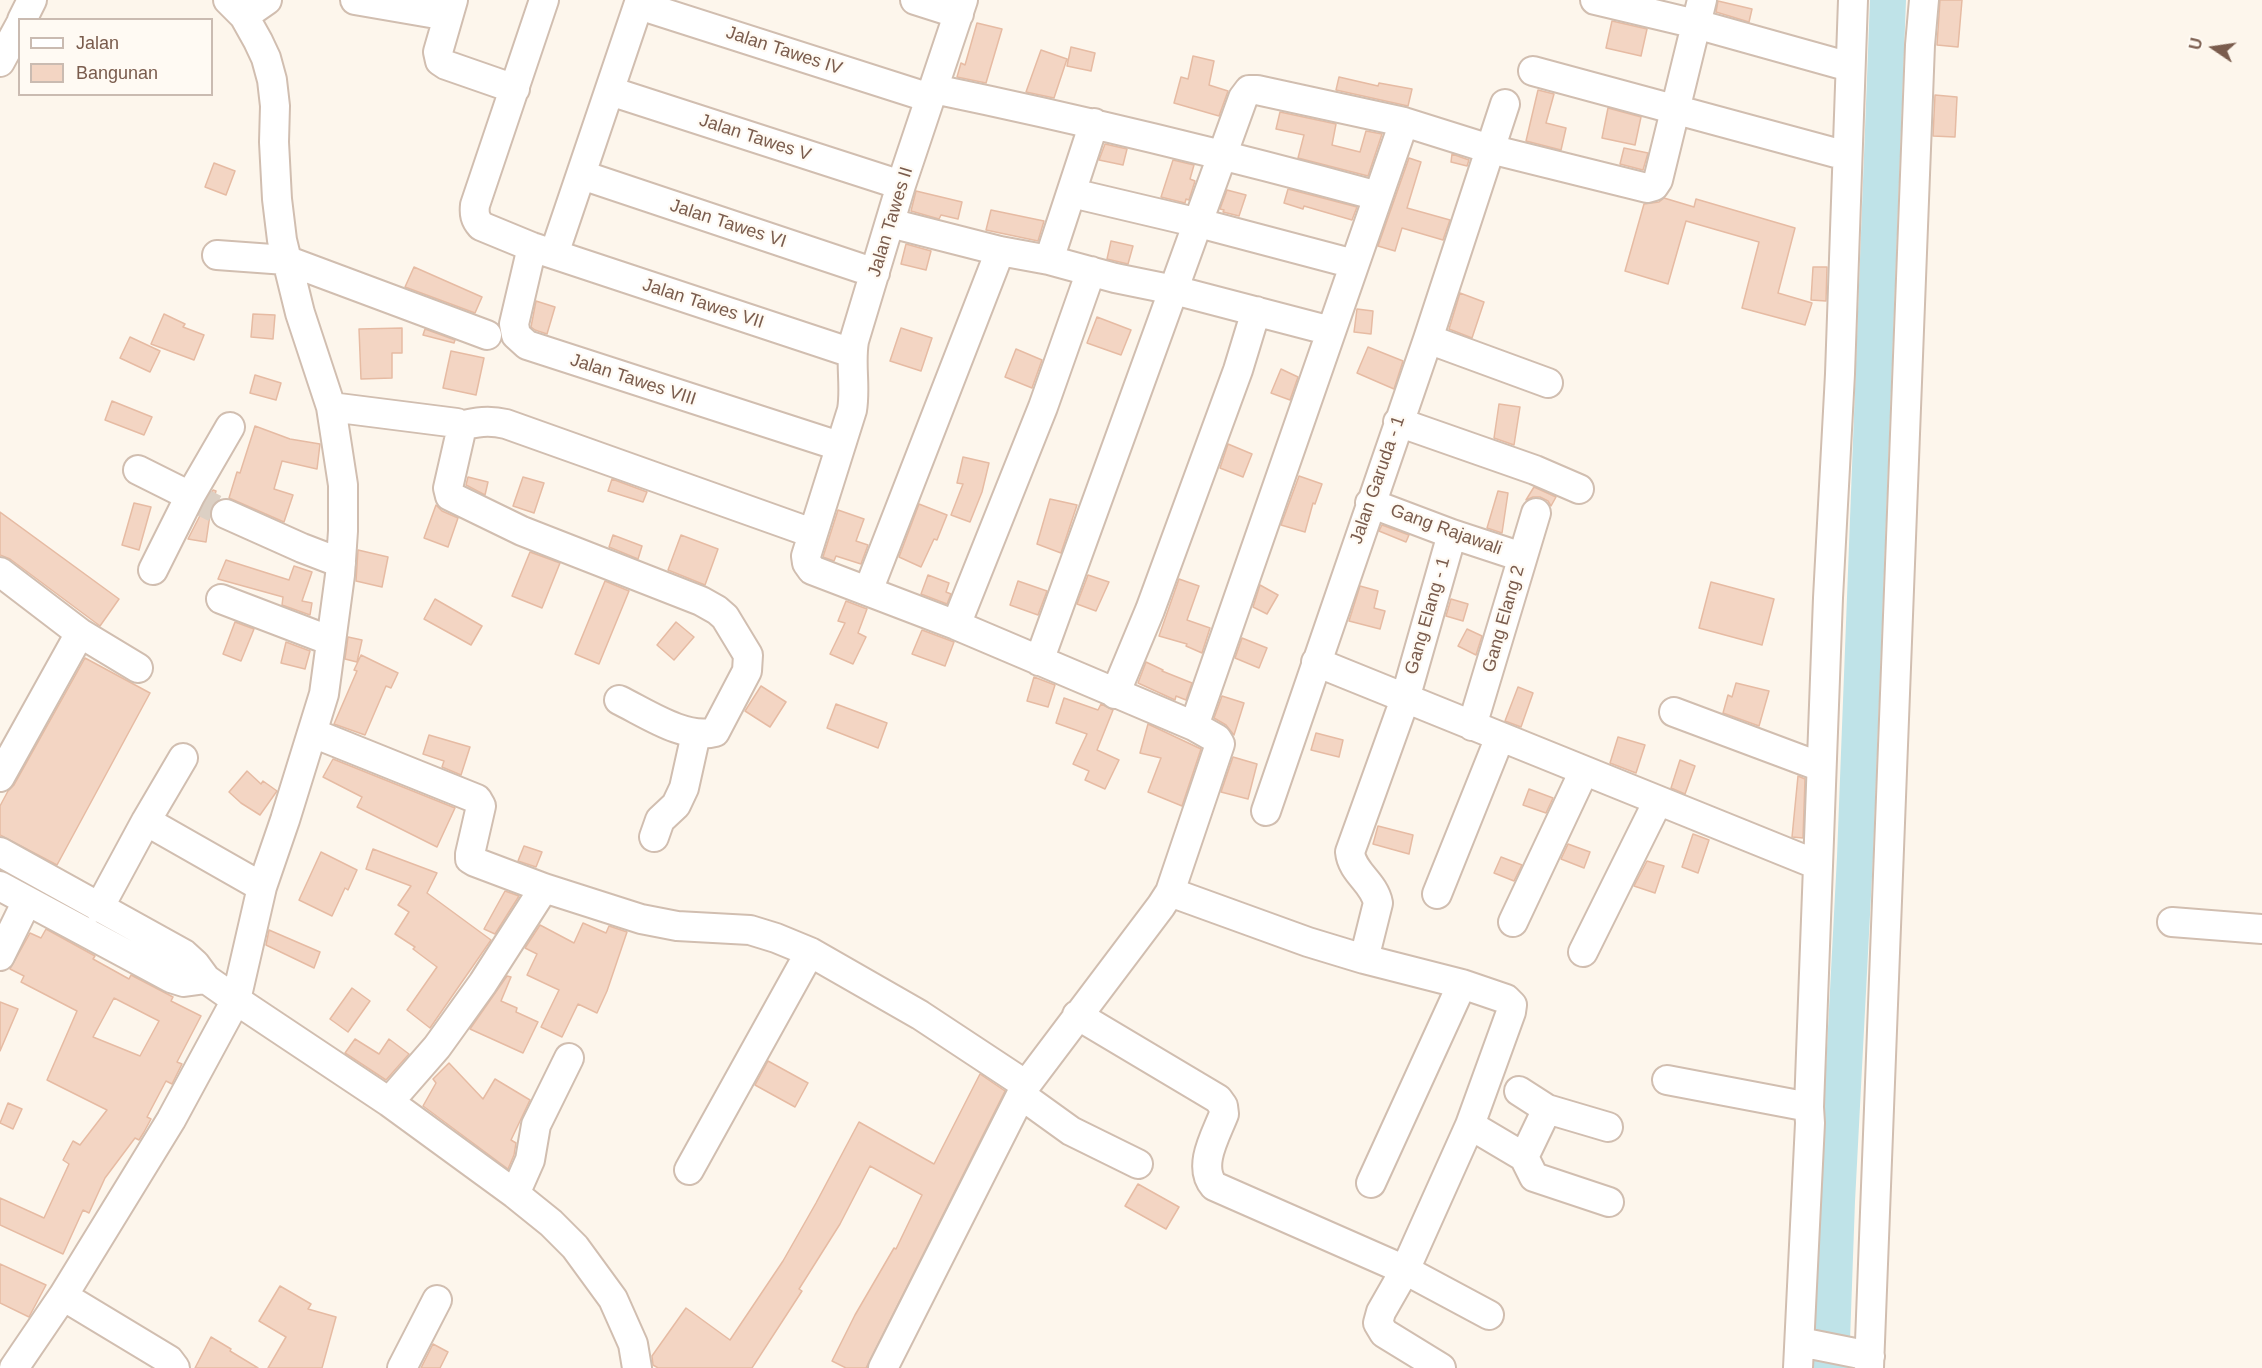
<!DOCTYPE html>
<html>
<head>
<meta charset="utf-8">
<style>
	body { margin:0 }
	#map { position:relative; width:2262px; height:1368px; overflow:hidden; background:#fdf6ec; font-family:Arial,sans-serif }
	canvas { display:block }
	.legend { position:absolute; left:18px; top:18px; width:195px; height:78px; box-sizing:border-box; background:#fffaf3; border:2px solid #cabbb1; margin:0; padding:8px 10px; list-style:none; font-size:18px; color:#7a5c4d }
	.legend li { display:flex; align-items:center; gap:12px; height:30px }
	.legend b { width:30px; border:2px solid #cabbb1 }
	.north { position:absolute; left:2184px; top:18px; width:60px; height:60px; -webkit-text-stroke:4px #fffaf3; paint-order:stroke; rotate:283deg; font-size:16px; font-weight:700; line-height:24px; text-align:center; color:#7a5c4d }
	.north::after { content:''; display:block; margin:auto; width:21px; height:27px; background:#7a5c4d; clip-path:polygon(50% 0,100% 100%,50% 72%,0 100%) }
</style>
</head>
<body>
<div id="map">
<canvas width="2262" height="1368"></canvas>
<ul class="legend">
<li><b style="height:8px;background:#fff"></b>Jalan</li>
<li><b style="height:16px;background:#f3d5c3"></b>Bangunan</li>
</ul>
<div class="north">U</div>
</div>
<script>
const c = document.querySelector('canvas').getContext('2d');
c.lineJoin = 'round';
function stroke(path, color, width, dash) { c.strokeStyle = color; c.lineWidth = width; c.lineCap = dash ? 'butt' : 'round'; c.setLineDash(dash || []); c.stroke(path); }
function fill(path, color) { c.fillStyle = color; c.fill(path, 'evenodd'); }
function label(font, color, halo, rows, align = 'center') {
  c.font = font + ' Arial,sans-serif'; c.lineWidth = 4.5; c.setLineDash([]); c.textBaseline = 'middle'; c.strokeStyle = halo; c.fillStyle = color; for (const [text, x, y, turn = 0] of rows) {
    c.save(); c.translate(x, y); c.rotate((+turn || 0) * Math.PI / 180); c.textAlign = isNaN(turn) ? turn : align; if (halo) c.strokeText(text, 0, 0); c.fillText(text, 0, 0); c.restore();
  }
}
stroke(new Path2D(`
	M1831,1368l6,-167 18,-344 33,-857`), '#bfe3e8', 36);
const building = new Path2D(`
	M1940,0h22l-4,47 -21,-2z
	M1718,1l34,8 -3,13 -33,-10z
	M1612,21l35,8 -6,27 -35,-8z
	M977,23l25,6 -16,54 -29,-6 4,-14 4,2z
	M1071,47l24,6 -4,18 -24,-5z
	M1041,50l26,9 -13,39 -28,-6z
	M1193,56l21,5 -5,24 19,6 -9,25 -45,-13 7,-26 7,2z
	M1339,77l39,9 1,-3 33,6 -4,17 -72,-16z
	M1538,90l16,4 -8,29 20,5 -5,22 -35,-9z
	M1935,95l22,2 -2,40 -22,-1z
	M1608,108l33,9 -6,28 -33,-7z
	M1280,112l56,12 -4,21 28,7 6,-21 16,3 -14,42 -70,-18 6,-23 -28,-6z
	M1105,144l22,5 -4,16 -24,-5z
	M1624,148l24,5 -5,17 -23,-6z
	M1452,154l17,6 -2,6 -16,-4z
	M1409,158l12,4 -14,46 43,12 -7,20 -41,-12 -7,23 -17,-5z
	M1173,160l21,5 -4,14 5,2 -6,19 -3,-1 -1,4 -24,-6z
	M214,163l21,8 -9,24 -21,-8z
	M1288,189l69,18 -5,13 -48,-14 -1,3 -19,-6z
	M1227,190l19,5 -7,21 -16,-4 1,-2 -4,-1z
	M916,191l46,11 -4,17 -17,-4 -2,4 -28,-8z
	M1664,198l30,9 2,-8 99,29 -17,65 34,10 -7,22 -63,-17 17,-66 -73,-21 -18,63 -43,-13 19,-67 15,-2z
	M991,210l53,11 -6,20 -52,-11z
	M1111,241l22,5 -5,18 -21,-5z
	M906,244l25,7 -5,19 -25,-6z
	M414,267l68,30 -7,16 -70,-26z
	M1813,267h14l-1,34 -15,-1z
	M1460,293l24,9 -12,36 -23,-9z
	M536,301l19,6 -8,27 -12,-4 -4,-3z
	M1357,309l16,2 -2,23 -17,-2z
	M164,314l21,10 -2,3 21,8 -10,25 -43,-16z
	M253,314l22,1 -2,24 -22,-2z
	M1097,317l34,13 -10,25 -34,-12z
	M402,328v25h-10v25l-31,1 -2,-50z
	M901,328l31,10 -11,33 -31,-10z
	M425,329l30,11 -1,3 -31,-8z
	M130,337l30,14 -10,21 -30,-14z
	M1368,347l35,14 -9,28 -37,-16z
	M1016,349l26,11 -10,28 -27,-11z
	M451,351l33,7 -8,37 -33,-7z
	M1281,369l17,8 -8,23 -19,-7z
	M255,375l26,8 -5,17 -26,-7z
	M112,401l40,16 -8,18 -39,-15z
	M1499,404l21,3 -6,38 -20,-7z
	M255,426l35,13 30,5 -3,25 -35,-8 -8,28 19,6 -9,27 -55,-24 8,-26 3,1z
	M1228,444l24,10 -9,23 -23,-9z
	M963,457l26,6 -7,29 -12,30 -19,-7 12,-31 -6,-1z
	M1299,476l23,8 -7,20 -2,-1 -8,29 -24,-7z
	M468,477l20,5 -3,13 -19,-10z
	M523,477l21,6 -10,30 -21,-7z
	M612,479l35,13 -4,10 -35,-11z
	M1534,487l22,10 -5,9 -3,-5 -8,-4h-7l-7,3z
	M213,490l3,1 -5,17 -5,34 -18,-3z
	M1498,491l10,2 -6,40 -15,-5z
	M1050,499l27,6 -16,48 -24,-9z
	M134,503l17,4 -12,43 -17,-5z
	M919,504l28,11 -10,25 -3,-1 -13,28 -22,-10z
	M436,505l6,6 16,7 -10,29 -24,-9z
	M838,510l26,9 -8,22 12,4 -7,19 -25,-8 -2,5 -11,-4z
	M0,512l119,87 -19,27 -90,-67 -10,-4z
	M1382,525l27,10 -3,7 -27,-11z
	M613,535l29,11 -4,13 -29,-12z
	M681,535l37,14 -13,36 -37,-15z
	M358,550l30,7 -6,30 -26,-6z
	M530,552l30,11 -18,45 -30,-12z
	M226,560l63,20 5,-14 18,6 -10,29 10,2 -2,12 -28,-10 1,-8 -65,-18z
	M928,575l21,8 -3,9 5,2 -4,10 -26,-10z
	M1088,575l21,7 -13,29 -19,-7z
	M1179,579l20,7 -12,34 23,8 -8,25 -16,-7 1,-2 -28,-8z
	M605,581l24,10 -30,73 -24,-10z
	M1018,581l29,10 -9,24 -28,-10z
	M1711,582l63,17 -12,46 -63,-17z
	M1260,585l18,10 -11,19 -14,-7z
	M1360,586l18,5 -4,17 11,3 -5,18 -31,-8z
	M435,599l47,27 -11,19 -47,-26z
	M1451,599l17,5 -5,17 -17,-5z
	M846,601l21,8 -9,24 8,4 -13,27 -23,-10 15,-31 -7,-2z
	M235,622l19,7 -13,32 -18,-7z
	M676,622l18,15 -20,23 -17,-15z
	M1467,629l15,7 -6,19 -18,-9z
	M922,630l32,12 -9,24 -33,-12z
	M348,637l14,3 -5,22 -12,-3z
	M1242,638l25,10 -8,20 -24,-10z
	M286,642l24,9 -5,18 -24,-6z
	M361,655l37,18 -7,15 -5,-2 -21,49 -31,-11 23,-53 -3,-1z
	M85,658l65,35 -93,172 -57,-30v-29l8,-15 6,-6z
	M1146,662l17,8 -1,1 30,12 -6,17 -10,-4 -1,4 -37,-17z
	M1034,677l21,8 -7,22 -21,-6z
	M1736,683l33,8 -10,35 -36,-13 5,-18 4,2z
	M761,686l25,16 -16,25 -25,-16z
	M1518,687l15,6 -12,34 -16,-6z
	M1222,696l22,7 -10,32 -8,-10 -12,-7z
	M1064,698l34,12 3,-6 12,6 -16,40 22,10 -14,29 -20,-9 4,-9 -16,-7 14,-30 -31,-11z
	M836,704l51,19 -9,25 -51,-20z
	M1148,724l53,25 -19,57 -34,-14 13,-34 -21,-5z
	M1316,733l27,7 -4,17 -28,-7z
	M429,735l41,12 -9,28 -19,-8 2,-6 -21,-7z
	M1618,737l27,8 -9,28 -26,-10z
	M1233,757l24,7 -9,35 -27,-7z
	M333,759l122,49 -18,39 -80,-40 5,-10 -39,-20z
	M1680,760l15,6 -10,28 -14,-6z
	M247,771l14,13 2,-3 14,10 -17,24 -19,-12 -12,-11z
	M1798,776l7,3 -2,59 -11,-1z
	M1529,789l24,9 -7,15 -23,-8z
	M1378,826l35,9 -4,19 -36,-10z
	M1693,834l16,6 -11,33 -16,-6z
	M1568,844l22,8 -6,16 -23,-9z
	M524,846l18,6 -6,15 -18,-6z
	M373,849l64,24 -10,20 64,47 -61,88 -23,-18 30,-43 -24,-18 2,-2 -20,-13 14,-22 -11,-7 13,-19 -45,-17z
	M321,852l36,18 -9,20 -3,-2 -13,28 -33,-16z
	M1501,857l21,8 -8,16 -20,-8z
	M1647,861l17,5 -9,27 -21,-7z
	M505,891l14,5 -24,38 -11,-5z
	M583,923l23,10 3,-7 18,6 -20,59 -10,22 -19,-9 -16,33 -21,-10 18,-37 -32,-15 10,-21 -12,-6 15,-23 34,18z
	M46,929l49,27 -2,3 36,20 2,-4 42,22 -2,4 30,15 -24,46 5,2 -10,20 -6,-3 -19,36 4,2 -7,13 -5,8 -4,-2 -30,40 -16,35 -6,-3 -20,44 -63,-29v-27l44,20 25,-54 -6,-4 10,-19 7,4 27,-35 -60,-30 30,-69 -56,-29 3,-6 -14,-7 20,-36 11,5zM114,998l45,23 -19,35 -47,-19z
	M269,930l51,22 -6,16 -48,-23z
	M507,976l4,1 -10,24 16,7 -1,4 22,10 -15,31 -53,-24z
	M352,988l18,13 -22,31 -18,-13z
	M0,1002l18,7 -18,42z
	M355,1039l24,15 10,-15 20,15 -23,26 -41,-27z
	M768,1061l40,22 -13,24 -40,-22z
	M449,1063l34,36 12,-20 35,21 -19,40 5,3 -2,12 -6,14 -85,-63 13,-23 -3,-4z
	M980,1074l25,17 -139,277h-20l-14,-7 23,-46 39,-67 2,1 26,-54 -52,-29 -30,58 -41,65 3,2 -50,77h-94l-5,-3 -1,-9 34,-48 44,32 53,-79 33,-58 43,-81 75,42z
	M8,1103l14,6 -9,20 -13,-6z
	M1138,1184l41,23 -13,22 -41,-23z
	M0,1264l46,21 -17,32 -29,-14z
	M280,1286l31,18 -3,5 28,8 -14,51h-54l18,-31 -27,-16z
	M211,1337l20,12 -1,2 28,17h-63z
	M433,1344l15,8 -8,16h-19z`);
fill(building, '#f3d5c3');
stroke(building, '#e6bba3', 1.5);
stroke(new Path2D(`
	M190,496l36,18`), '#dcd0c4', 28, [28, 14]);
const minor = new Path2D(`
	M228,0l16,16 14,25 8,17 6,22 3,26 -1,36 3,57 5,41 18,73 31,94 12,78v46l-3,44 -16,119 -39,126 -23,67 -26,113 153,102 126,92 36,29 24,24 38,52 20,45 4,24
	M355,0l93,16
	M453,0l-15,52 2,9 6,4 69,24
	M544,0l-69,205c-1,9 0,14 6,21l51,21 320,106
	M915,0l44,14
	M1595,0l101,24 154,43
	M639,5l291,93
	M244,16l23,-16
	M22,20l10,-20
	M0,62l20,-37
	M1533,71l314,85
	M934,89c149,31 297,67 444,107
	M610,91l291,94
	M582,175l293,98
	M1072,193l127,30 155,41
	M890,223l110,28 49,9 66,18 59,12 157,41
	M532,247l-18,77 2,11 11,10 312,101
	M554,254l86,-254
	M217,255l69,5 201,75
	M1049,260l45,-137
	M1428,339l120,44
	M331,407l126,16 4,8 -13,57 2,8 72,35 179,70 16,9 8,7 23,38 -1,16 -32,61c-30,8 -69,-19 -96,-32
	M1398,422l137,48 44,19
	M460,426c16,-4 29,-6 46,-2l306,109
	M138,470l52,26
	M1370,503l82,31 70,23
	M226,514l76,34 39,15
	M153,570l37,-74 40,-69
	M0,572l80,61 -80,144
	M868,591l132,-340
	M221,599l110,42
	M956,625l87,-218 48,-136
	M80,633l58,35
	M1039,661l204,-563 6,-8h8l147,32 86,27 157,39 7,-2 4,-6 44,-180
	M1316,662l502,203
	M1115,694l35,-84 88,-240 18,-59
	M1674,712l147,55
	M1194,726l210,-604
	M1472,726l64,-213
	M313,733l164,66 4,7 -11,48v5l5,3 69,26 97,31 36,7 73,4 26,8 34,14 110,63 106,70
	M1266,811l162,-472 77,-235
	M146,821l116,66
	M654,837l6,-17 16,-15 8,-17 12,-54
	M0,852l184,102 11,10 11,15 30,21 -65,120 -108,176 106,64 6,8
	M0,886l171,92 13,4 22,-3
	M1170,892l138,50 56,17 98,25 44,15 6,6 -1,7 -41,113 -65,145 -24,42 -3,11 6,10 57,35
	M1437,894l63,-157
	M99,908l47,-87 37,-63
	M1513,922l71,-151
	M2172,922l90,7
	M1583,952l75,-151
	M0,956l27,-55
	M1364,959l14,-56c-4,-21 -26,-30 -28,-51l55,-153 47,-165
	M1077,1015l141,84 5,7 1,8c-8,21 -27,52 -10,72l191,84 84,45
	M1667,1080l142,27
	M1519,1091l28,18
	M1021,1095l50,36 67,33
	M389,1102l48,-55 46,-64 61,-95
	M1470,1125l54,32 10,20 75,25
	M1524,1157l23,-48 61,18
	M689,1170l121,-218
	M1371,1183l91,-199
	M515,1194l15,-34 6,-35 33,-67
	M1800,1342l70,14
	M14,1368l49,-72
	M402,1368l35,-68
	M883,1368l143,-283 135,-179 9,-14 50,-148 -3,-5 -23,-13 -238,-101 -144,-55 -5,-7 -1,-7 46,-146c4,-23 -2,-46 2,-69l47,-156 62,-185
	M1798,1368l12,-245 -1,-16 19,-509 12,-224 13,-374
	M1869,1368l51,-1323 4,-45`);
stroke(minor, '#d1beb0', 32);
stroke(minor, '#fff', 28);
label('18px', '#7a5c4d', '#fffaf3', [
	["Jalan Tawes IV",784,51,18],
	["Jalan Tawes V",755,138,18],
	["Jalan Tawes II",891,222,-73],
	["Jalan Tawes VI",728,224,18],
	["Jalan Tawes VII",703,304,18],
	["Jalan Tawes VIII",633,380,18],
	["Jalan Garuda - 1",1378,480,-71],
	["Gang Rajawali",1446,530,20],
	["Gang Elang - 1",1428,616,-74],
	["Gang Elang 2",1504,619,-74]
]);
</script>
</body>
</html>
